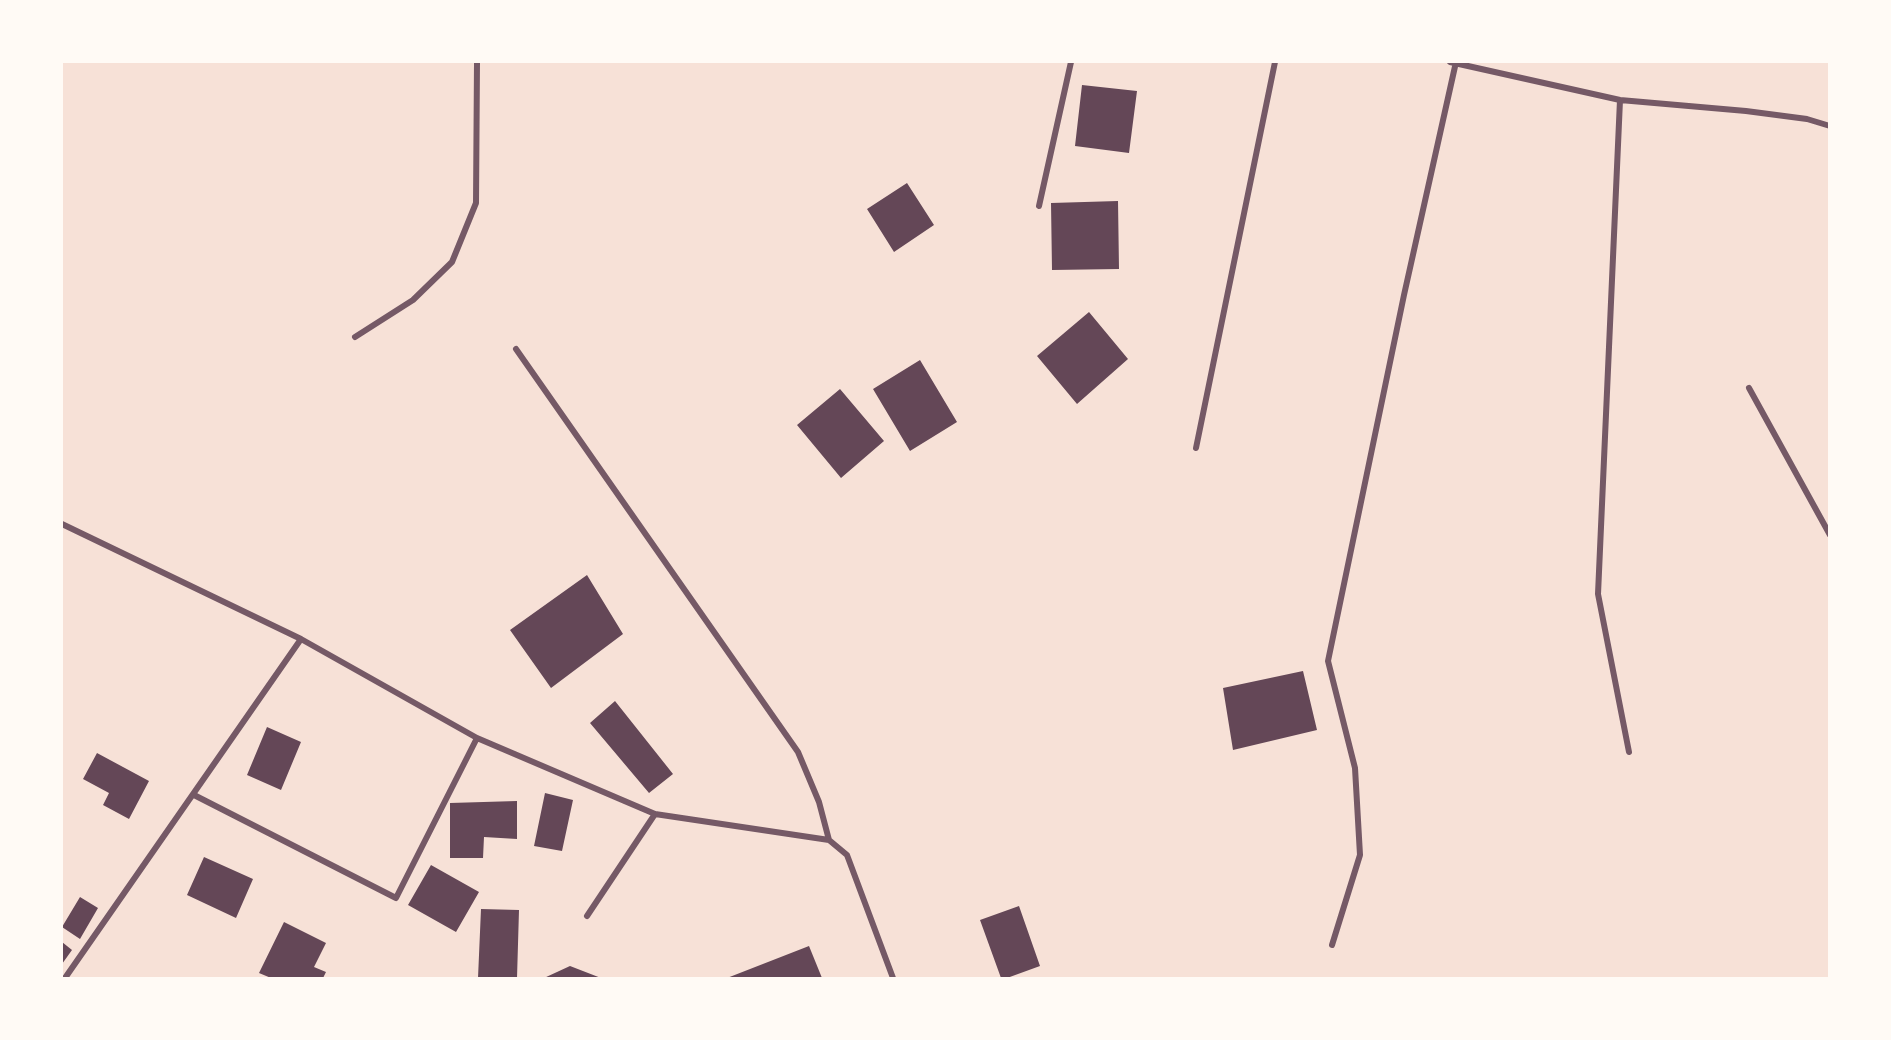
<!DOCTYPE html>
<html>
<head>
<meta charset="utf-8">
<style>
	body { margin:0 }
	#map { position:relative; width:1891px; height:1040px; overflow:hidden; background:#f7e1d7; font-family:Signika,sans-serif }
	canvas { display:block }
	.frame { position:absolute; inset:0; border:63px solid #fffaf5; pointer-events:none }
</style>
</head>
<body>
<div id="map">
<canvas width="1891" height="1040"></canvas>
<div class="frame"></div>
</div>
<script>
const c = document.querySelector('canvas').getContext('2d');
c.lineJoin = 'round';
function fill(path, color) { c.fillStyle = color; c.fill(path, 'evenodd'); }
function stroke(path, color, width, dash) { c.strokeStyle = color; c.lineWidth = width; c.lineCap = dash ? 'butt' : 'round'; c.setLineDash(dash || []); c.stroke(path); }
fill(new Path2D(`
	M1082,85l55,6 -8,62 -54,-7z
	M907,183l27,42 -40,27 -27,-43z
	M1118,201l1,68 -67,1 -1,-67z
	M1089,312l39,47 -51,45 -40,-48z
	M920,360l37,62 -47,29 -37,-62z
	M840,389l44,52 -43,37 -44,-53z
	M587,575l36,59 -72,54 -41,-58z
	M1303,671l14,59 -84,20 -10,-62z
	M615,701l58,73 -24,19 -59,-70z
	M267,727l34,15 -20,48 -34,-15z
	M97,753l52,28 -20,38 -26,-14 6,-12 -26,-14z
	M545,793l28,7 -11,51 -28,-5z
	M517,801v38l-33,-2 -1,21h-33v-55z
	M204,857l49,22 -17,39 -49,-23z
	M431,865l48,27 -23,40 -48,-27z
	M80,897l18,11 -18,31 -18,-12z
	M1019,906l21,60 -33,12h-6l-21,-58z
	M481,909l38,1 -2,68h-39z
	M284,922l42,21 -12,24 12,5 -3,6h-52l-12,-5z
	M62,942l10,8 -10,14z
	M809,946l13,32h-95z
	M570,966l31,12h-57z`), '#644757');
stroke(new Path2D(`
	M1450,62l170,38 126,11 61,8 23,7
	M1620,100l-22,494 31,158
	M1039,206l32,-144
	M355,337l58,-37 39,-38 24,-59 1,-141
	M516,349l282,403 21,50 10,38
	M1749,388l81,147
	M1196,448l79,-386
	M62,524l239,115 176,99 178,76 174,26 18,15 46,123
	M194,795l202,103 81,-160
	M587,916l68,-102
	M1332,945l28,-90 -5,-87 -27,-107 76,-366 52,-233
	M65,978l236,-339`), '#755966', 6);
</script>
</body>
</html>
